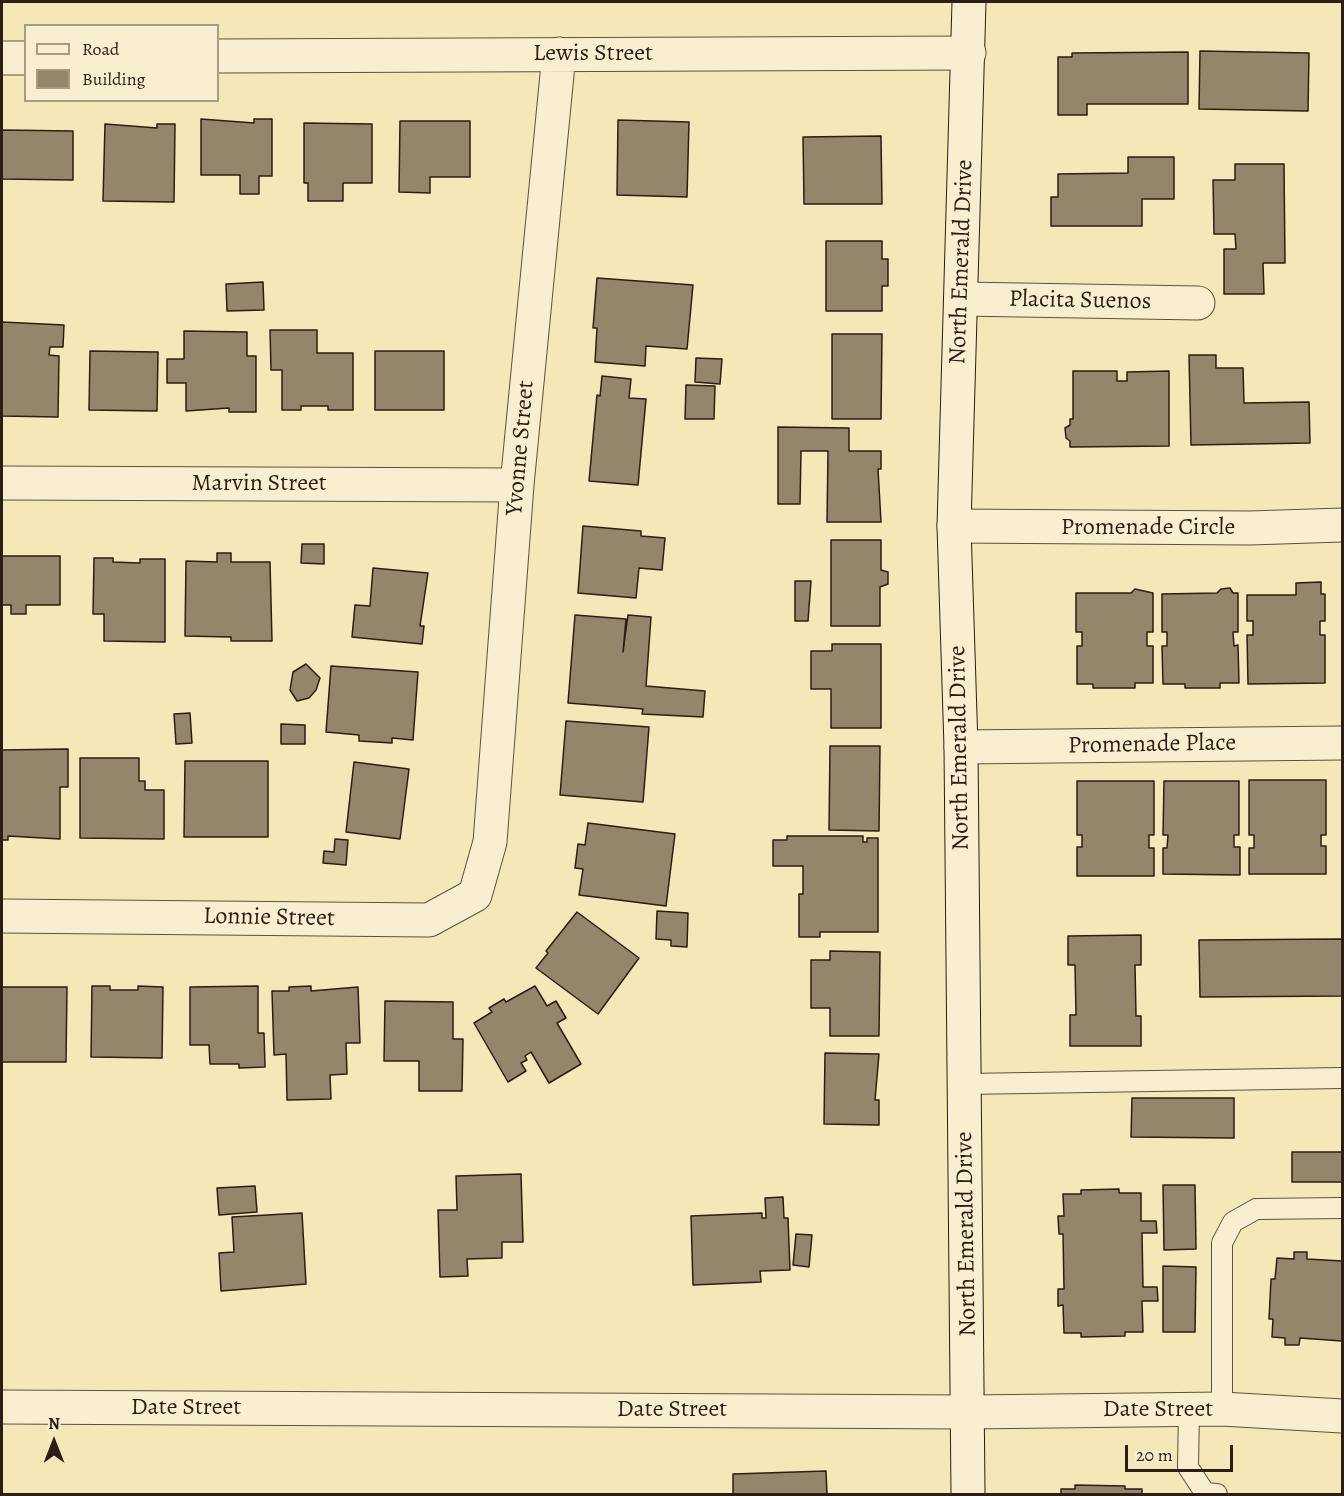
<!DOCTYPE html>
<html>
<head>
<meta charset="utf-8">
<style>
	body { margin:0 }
	#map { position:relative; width:1344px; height:1496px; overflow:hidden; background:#f4e7b8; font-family:Alegreya,serif }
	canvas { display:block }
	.frame { position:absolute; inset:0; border:3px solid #2c1d15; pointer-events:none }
	.legend { position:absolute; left:24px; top:24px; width:195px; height:78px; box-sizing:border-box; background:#f8efd1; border:2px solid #a69b86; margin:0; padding:8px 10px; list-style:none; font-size:18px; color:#2c1d15 }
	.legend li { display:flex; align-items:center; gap:12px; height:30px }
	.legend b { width:30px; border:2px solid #a69b86 }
	.north { position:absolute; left:24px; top:1412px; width:60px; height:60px; -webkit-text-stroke:4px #f8efd1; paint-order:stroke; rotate:0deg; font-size:16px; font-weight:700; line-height:24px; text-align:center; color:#2c1d15 }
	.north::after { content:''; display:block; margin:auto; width:21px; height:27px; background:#2c1d15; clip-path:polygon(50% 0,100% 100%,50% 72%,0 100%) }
	.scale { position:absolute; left:1125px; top:1445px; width:108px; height:27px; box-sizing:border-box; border:3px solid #2c1d15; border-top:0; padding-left:8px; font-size:18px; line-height:21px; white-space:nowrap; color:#2c1d15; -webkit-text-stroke:4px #f8efd1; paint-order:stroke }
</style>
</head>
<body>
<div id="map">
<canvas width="1344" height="1496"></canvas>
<div class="frame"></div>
<ul class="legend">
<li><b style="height:8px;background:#f8efd1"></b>Road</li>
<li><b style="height:16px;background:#94866a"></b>Building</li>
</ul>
<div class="north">N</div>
<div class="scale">20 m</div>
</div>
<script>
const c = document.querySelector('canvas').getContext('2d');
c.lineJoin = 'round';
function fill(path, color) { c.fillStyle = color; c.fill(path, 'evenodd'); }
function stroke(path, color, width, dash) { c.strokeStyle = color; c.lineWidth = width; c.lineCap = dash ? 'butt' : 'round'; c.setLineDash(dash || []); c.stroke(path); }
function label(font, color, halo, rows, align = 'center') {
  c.font = font + ' Alegreya,serif'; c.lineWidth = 5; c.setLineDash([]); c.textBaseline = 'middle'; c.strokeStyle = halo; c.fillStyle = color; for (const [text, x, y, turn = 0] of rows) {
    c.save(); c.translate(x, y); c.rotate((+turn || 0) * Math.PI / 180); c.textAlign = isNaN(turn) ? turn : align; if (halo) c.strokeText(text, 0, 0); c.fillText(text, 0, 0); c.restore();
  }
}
const building = new Path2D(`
	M1200,51l109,2 -1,58 -109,-2z
	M1188,52v52h-101v11h-29v-58h14v-4z
	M201,119l53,4v-4h18v57h-13v18h-19v-19h-39z
	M618,120l71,2 -2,75 -70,-2z
	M400,121h70v56h-40v16l-31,-1z
	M304,123l68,1v59h-29v18h-35v-18h-4z
	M105,124l52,4v-4h18l-1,78 -71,-1z
	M2,130l71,1v49l-71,-1z
	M881,136l1,68h-78l-1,-67z
	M1128,157h46v42h-32v27h-91v-29h7v-23l70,-1z
	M1235,164h49l1,99h-22l1,31h-40v-45h12l-1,-15h-21l-1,-54h22z
	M826,241h56v18h6v27h-6v25h-56z
	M597,278l96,7 -6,64 -41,-3 -1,20 -50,-4 2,-34h-4z
	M263,282l1,28 -37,1 -1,-27z
	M2,322l62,3 -1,22h-13l-1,8 10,1 -1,61 -56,-1z
	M270,330h47v23h36v57h-25v-4h-27v4h-19v-40h-11z
	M184,331l63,1v24h9v56h-27v-4l-43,3v-28h-19v-24h17z
	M832,334h50l-1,85h-49z
	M90,351l68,1 -1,59 -68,-1z
	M375,351h69v59h-69z
	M1189,355h27v13h27l1,35 65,-1 1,41 -119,2z
	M696,358l26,1 -2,25 -25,-2z
	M1073,371h44v10h10v-9l42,-1v75l-99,1v-6l-4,-3 -1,-10 5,-3v-6h3z
	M602,376l29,3 -2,19 17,1 -8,86 -49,-4 8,-86 3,1z
	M686,385l29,1 -1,33h-29z
	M778,427l71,1v23h32v18h-3l3,53h-54l1,-71h-27l-1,53h-22z
	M583,526l58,5v5l24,2 -3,32 -23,-2 -3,30 -58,-5z
	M831,540h50v30l7,2v12l-8,3v39h-49z
	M302,544h22v20l-23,-1z
	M217,553h14v9h39l2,79h-41v-4l-46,-1 1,-75 31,1z
	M2,556h58v49h-34v9h-15v-9h-9z
	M94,558h19v4l27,1v-4h25v83l-61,-1v-27h-11z
	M373,568l55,5 -8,53h4l-2,18 -70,-7 3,-32 15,1z
	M795,581h16l-3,40h-13z
	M1321,582v12h4v27h-5v14h5v48l-77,1 -1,-49h6v-14h-6v-26h49v-12z
	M1230,588l3,5h5v39h-5l1,14 4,-1 1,38h-19v5h-35v-4h-22l-1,-38h5v-14h-5v-38l55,-1 4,-4z
	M1135,589l18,4v39h-6v14h6v37h-18v5h-42v-4h-16v-38h5v-14h-6v-39h55z
	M575,615l51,4 -3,33 5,-37 23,2 -5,69 59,5 -2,26 -61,-3 1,-5 -75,-6z
	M832,644h49v84h-50v-39h-20v-38h21z
	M306,664l14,14 -4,12 -7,8 -12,3 -7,-11 3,-18z
	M331,666l87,6 -5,68 -21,-2v5l-33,-2v-6l-33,-3z
	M190,713l2,30 -16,1 -2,-30z
	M566,721l83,6 -6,75 -83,-7z
	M281,724l24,1v19h-24z
	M830,746h50l-1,85 -50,-1z
	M68,749v38h-8v52l-52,-3v4h-6v-90z
	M80,758h59v23h6v9h19v49l-84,-1z
	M185,761h83v76h-84z
	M354,762l55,7 -9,70 -54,-7z
	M1249,780h77v55h-5v11h5v28h-77v-26h5v-13h-5z
	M1077,781h77v54h-5v13h5v28h-77v-29h5v-12h-5z
	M1164,781h75v54h-5v12h6v28l-77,-1v-26h4l1,-13h-5z
	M588,823l87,11 -9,72 -87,-11 4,-26 -8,-1 3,-24 7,1z
	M787,836h76v6h4v-4h11v94h-58v5h-21v-43h4v-28h-30v-26h14z
	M335,839l13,1 -2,25 -23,-2 1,-12 10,1z
	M657,911l31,2 -1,34 -16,-1v-6l-15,-1z
	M577,912l62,46 -41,56 -62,-46 12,-15 -2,-2z
	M1141,935v30h-6l1,51h5v30h-71v-31h6l-1,-50h-7v-29z
	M1342,939v57l-142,1 -1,-57z
	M830,951l50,1 -1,84h-49v-28h-19v-48h19z
	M92,986h18v4h28v-4l25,1 -1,71 -71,-1z
	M258,986v47h6l1,34 -26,1v-4h-29l-1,-19h-19v-58z
	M311,986v5l47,-4 2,56h-14l1,31 -17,1 1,24 -44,1 -1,-46 -12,1 -2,-64h17v-4z
	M535,986l12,20 9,-5 10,17 -9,5 24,41 -32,19 -18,-31 -6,4 2,4 -6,3 5,8 -18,11 -34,-59 18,-11 -3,-4 15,-9 2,3z
	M2,987h65l-1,75h-64z
	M385,1001l68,1v37h10l-1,52h-43v-30h-35z
	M825,1053l54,1 -4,46h4v25l-55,-1z
	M1132,1098h102v40l-103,-1z
	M1292,1152h50v30h-50z
	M521,1174l2,68h-21v16l-35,1 1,17 -28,1 -2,-67h19l-1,-34z
	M1163,1185h32l1,64 -32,1z
	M255,1186l2,26 -38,3 -2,-27z
	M1119,1189v4h22v28h15l1,12h-15l1,54h14l1,14h-16l1,31h-18v4l-44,1v-4h-17l-1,-28 -5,1v-17h6l-1,-55h-4l-1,-18h6l-1,-22h18v-4z
	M783,1197l1,21h4l2,52 -30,1 1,11 -68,3 -2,-69 71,-3v5h4l-1,-20z
	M302,1213l4,71 -85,7 -2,-38 15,-1 -2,-35z
	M796,1234l16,1 -3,32 -16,-2z
	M1294,1252h13v7l35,2v80l-42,-3 -1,7h-14v-7l-13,-1 1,-18h-4l2,-40h4l2,-21 17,1z
	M1163,1266l33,1 -1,65h-32z
	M826,1471l1,23h-94v-20z
	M1075,1485l50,1v3h17v5h-81v-5h14z`);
fill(building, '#94866a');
stroke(building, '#2c1d15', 1.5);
const lane = new Path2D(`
	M965,1084l377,-6
	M1189,1409l-1,58 17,26 12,1
	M1222,1409v-166l11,-21 23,-13 86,-1`);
const street = new Path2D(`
	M218,56l751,-3
	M2,58h24
	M961,299l237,4
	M2,483l515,2
	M954,526l296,2 92,-3
	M961,747l381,-4
	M2,916l427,4 46,-25 15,-53 27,-357 42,-431
	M2,1407l967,5 253,-3 120,7`);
const secondary = new Path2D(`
	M968,1494l-7,-747 -7,-221 15,-524`);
stroke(lane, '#5e503e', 22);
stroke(street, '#5e503e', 35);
stroke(secondary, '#2c1d15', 35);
stroke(lane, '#f8efd1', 20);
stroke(street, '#f8efd1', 33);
stroke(secondary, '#f8efd1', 33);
label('24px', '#2c1d15', '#f8efd1', [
	["Lewis Street",593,54],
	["North Emerald Drive",962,262,-88],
	["Placita Suenos",1080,301,1],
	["Yvonne Street",521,448,-85],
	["Marvin Street",259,484],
	["Promenade Circle",1148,528],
	["Promenade Place",1152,745,-1],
	["North Emerald Drive",960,748,-91],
	["Lonnie Street",269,918,1],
	["North Emerald Drive",967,1234,-91],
	["Date Street",186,1408],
	["Date Street",672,1410],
	["Date Street",1158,1410]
]);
</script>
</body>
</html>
